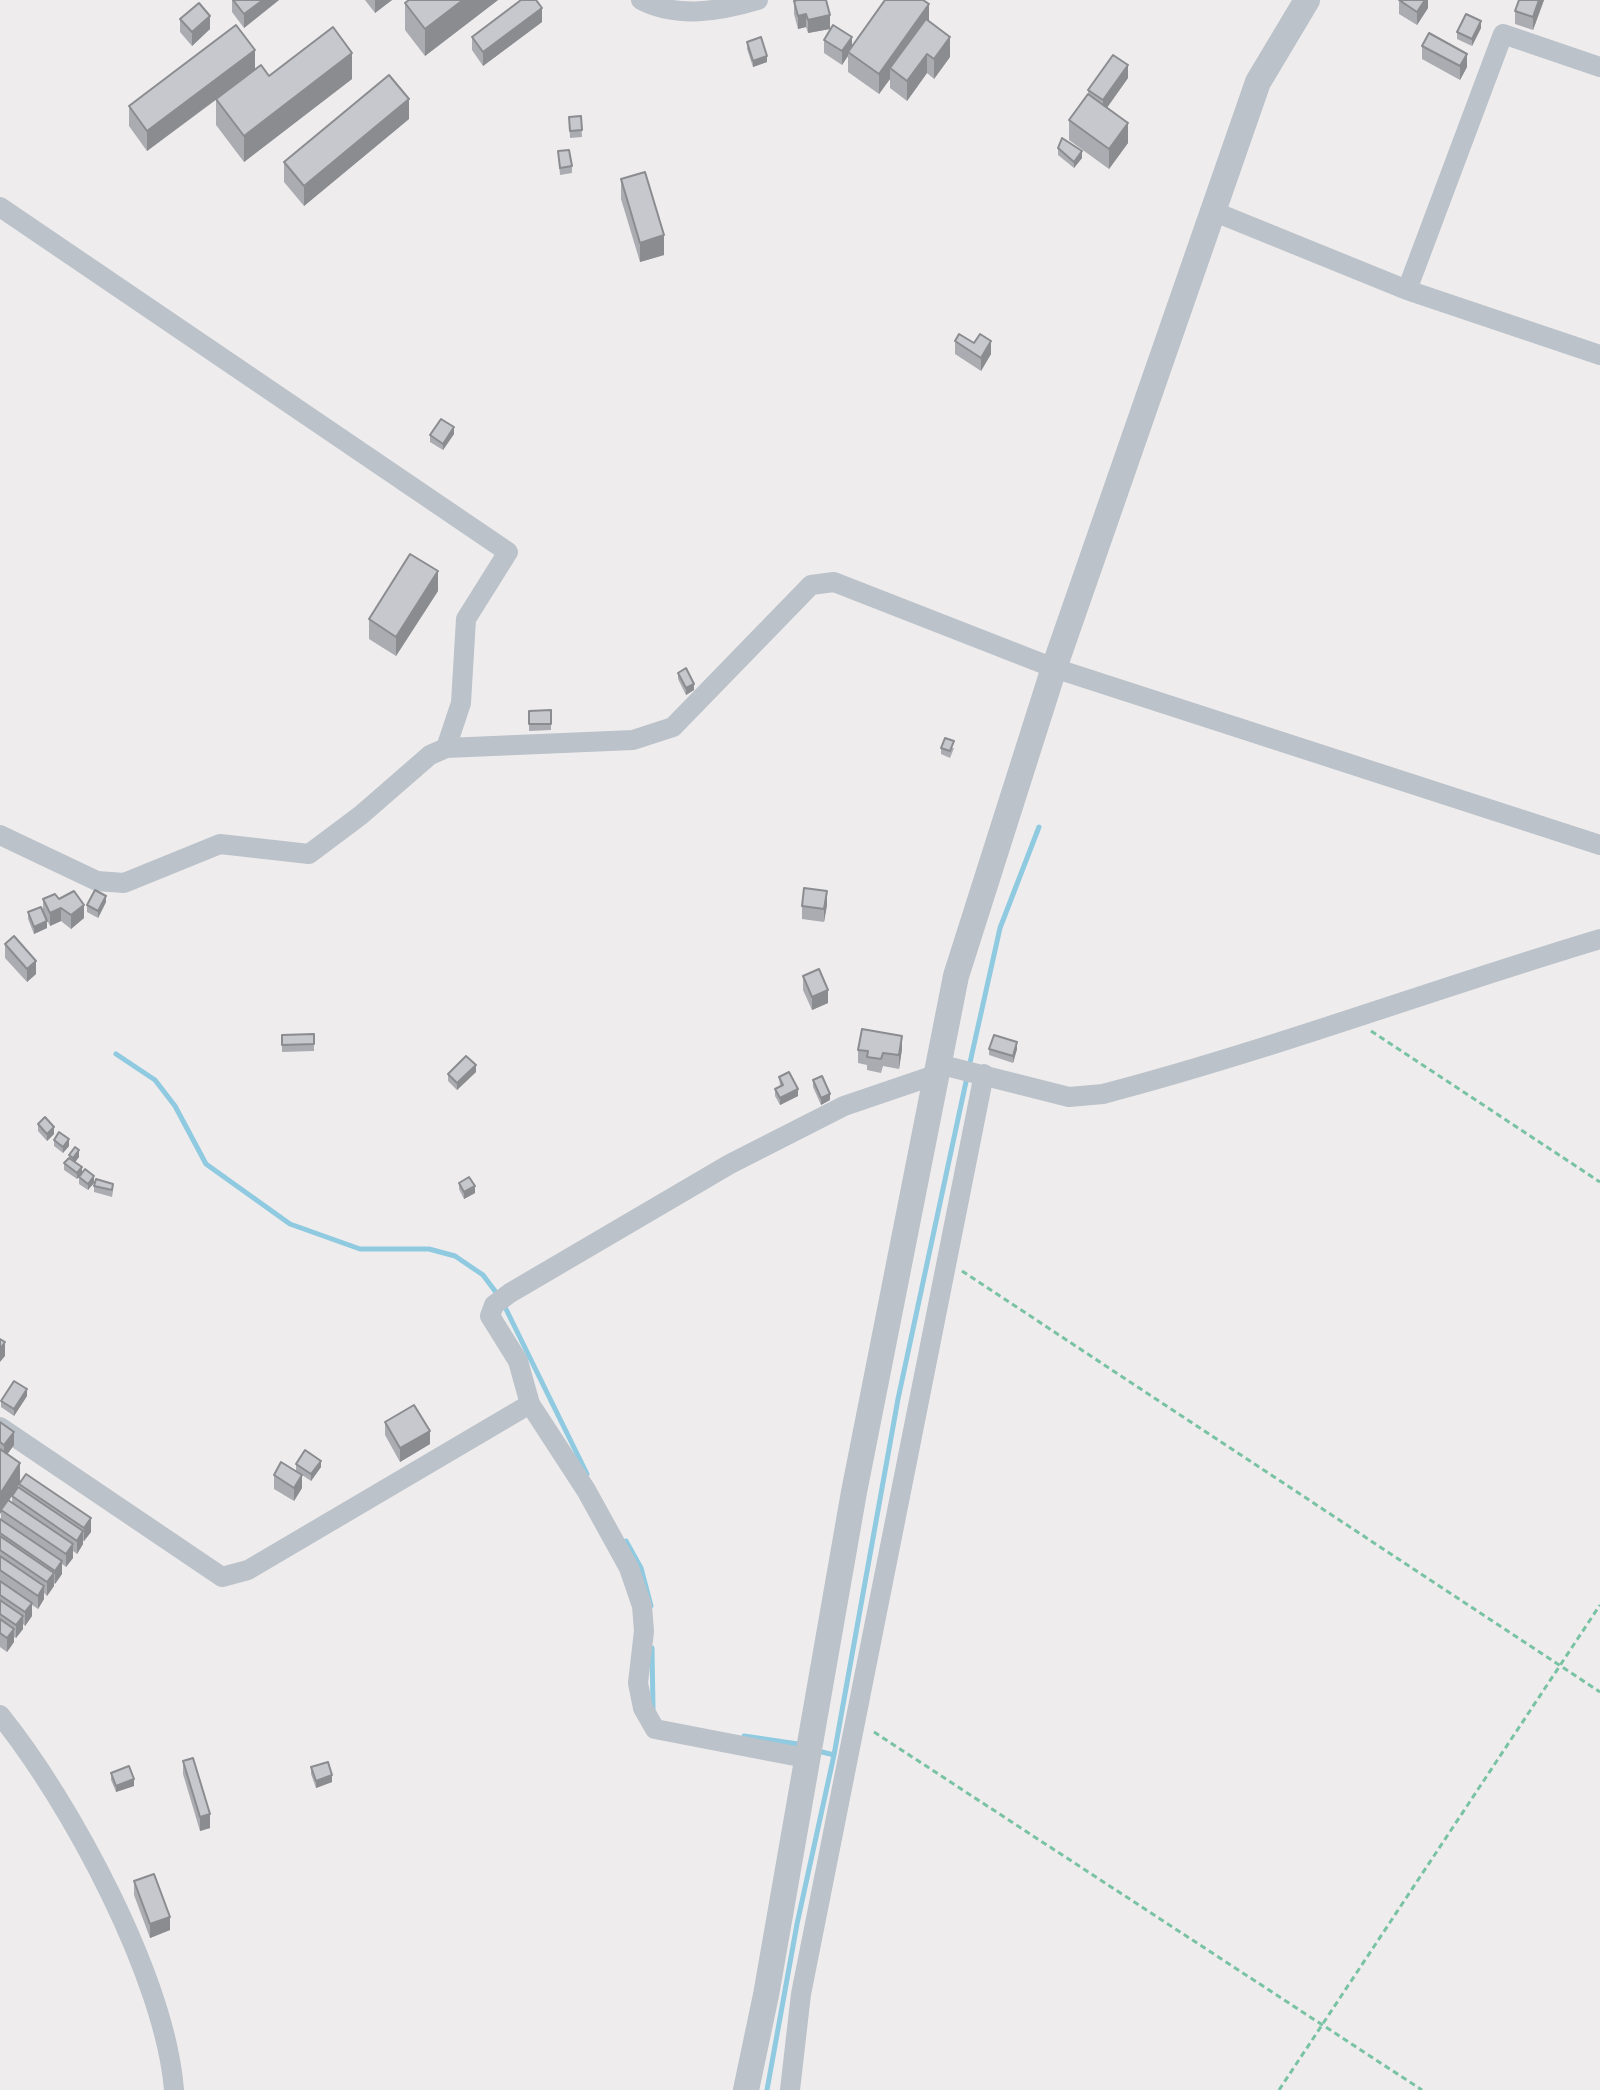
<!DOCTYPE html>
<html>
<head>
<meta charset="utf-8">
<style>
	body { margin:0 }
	canvas { display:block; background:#eeecec }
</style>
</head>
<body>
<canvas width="1600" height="2090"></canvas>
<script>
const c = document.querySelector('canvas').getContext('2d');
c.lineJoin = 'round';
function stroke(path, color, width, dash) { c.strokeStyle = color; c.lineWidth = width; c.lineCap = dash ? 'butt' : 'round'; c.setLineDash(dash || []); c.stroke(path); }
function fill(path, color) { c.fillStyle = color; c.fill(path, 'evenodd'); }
stroke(new Path2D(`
	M116,1054l39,26 20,26 31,58 84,60 70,25h69l26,7 28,19 15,20
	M969,1067l31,-139 39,-101
	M503,1303l84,171
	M626,1541l15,27 10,38
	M652,1648l1,61
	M744,1736l54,8
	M822,1752l12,3
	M767,2090l30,-166 37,-169 64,-356 69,-322`), '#8fcae1', 5);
stroke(new Path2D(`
	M1371,1031l229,151
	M962,1271l638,421
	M874,1732l548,358
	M1279,2090l321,-485`), '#79c3a4', 3, [6, 4]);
stroke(new Path2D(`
	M641,0c36,19 80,11 117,0
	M0,207l508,345 -42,67 -5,84 -15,45
	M1215,212l192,78 193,65
	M1407,290l96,-256 97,33
	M0,835l97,46 27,2 96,-39 89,10 52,-39 69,-60 16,-7 187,-8 40,-13 138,-142 23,-3 220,86 546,177
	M938,1064l131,33 34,-3c168,-44 330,-105 497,-155
	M0,1427l222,150 26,-7 282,-166
	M0,1715c71,88 165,263 174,375
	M805,1758l-150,-29 -12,-21 -5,-25 6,-52 -2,-25 -13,-38 -43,-78 -56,-86 -12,-43 -28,-45 4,-11 16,-12 220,-129 114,-58 91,-31
	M790,2090l11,-96 183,-920`), '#bbc2ca', 20);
stroke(new Path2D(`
	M746,2090l20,-95 88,-503 102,-516 98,-308 204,-586 49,-82`), '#bbc2ca', 26);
fill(new Path2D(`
	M232,0h47l-35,28 -12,-16z
	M365,0h27l-17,13z
	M409,0h89l-73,56 -20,-26v-27z
	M1399,0h29v8l-11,17 -18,-11z
	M1519,0h25l-11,30 -18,-6v-13z
	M794,1l36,28 -22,4 -2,-6 -8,2 -4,-15z
	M180,19l30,10 -18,17 -12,-14z
	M929,21l21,36 -16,22 -7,-6 -20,28 -17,-13v-9l-11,15 -31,-22v-16l-6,9 -18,-12v-13l28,7z
	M542,22l-59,44 -11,-16v-13z
	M1481,28l-9,18 -15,-7v-7z
	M747,42l20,20 -14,5 -6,-18z
	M1422,46l45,21 -7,13 -38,-21z
	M255,69l14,7 83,3 -108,83 -28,-37v-25l-69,51 -18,-25v-20z
	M1128,78l-21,30 21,35 -19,26 -40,-29v-20l19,-26v-4z
	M581,116l1,21 -12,1 -1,-21z
	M409,119l-105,87 -20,-24v-20z
	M1058,148l24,10 -8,10 -16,-13z
	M558,151l14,15v7l-12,2z
	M621,179l43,76 -24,7 -19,-63z
	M955,341l36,13 -10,17 -26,-17z
	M454,434l-11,16 -13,-8v-7z
	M438,591l-42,65 -27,-17v-20z
	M678,673l16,17 -8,5 -8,-16z
	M551,710v20l-22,1v-20z
	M941,748h13l-4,10 -9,-4z
	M43,899h16l25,19 -13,11 -10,-8 -11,5 -6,-12 3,14 -13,6 -6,-15v-7h15z
	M106,902l-8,16 -11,-6v-7z
	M827,905l-3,17 -22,-3v-13z
	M5,944l31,30 -9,8 -22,-24z
	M803,976l25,27 -16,7 -9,-20z
	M314,1034v17l-32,1v-17z
	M902,1049l-3,20 -16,-3 -2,7 -14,-3v-5l-9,-2v-13z
	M989,1049h28l-4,14 -24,-8z
	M476,1072l-19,18 -9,-9v-7z
	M779,1077l19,19 -18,9 -5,-9v-7l5,-3z
	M813,1080l17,20 -9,5 -8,-18z
	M38,1124l16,10 -7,7 -9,-10z
	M54,1140l15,6 -6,7 -9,-7z
	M69,1155l10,2 -4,5 7,5 -5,12 -13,-9v-7l5,-5z
	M79,1177l15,6 -6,7 -9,-6z
	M459,1183l16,10 -11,6 -5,-10z
	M94,1186l19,5 -1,6 -18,-5z
	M27,1396l-13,20 -13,-9v-6z
	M0,1422l14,23 -7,9 13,28 71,50 -7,9h-1v3l-6,10 -4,-3v7l-7,9 -4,-3v10l-7,10 -1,-1v3l-7,10 -3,-3v6l-6,10 -6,-4v11l-7,10 -2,-2v5l-7,9 -2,-1v5l-7,10 -7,-5v-128l1,1v-8l-1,2zM19,1485v2l-7,9v7l-3,-2z
	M385,1422l45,22 -30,18 -15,-27z
	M296,1464l25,3 -10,14 -15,-10z
	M274,1475l28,13 -8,13 -20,-12z
	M183,1761l27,67 -10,3 -17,-57z
	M311,1767l21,15 -16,6 -5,-14z
	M111,1773l23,13 -18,6 -5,-12z
	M134,1881l36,49 -20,8 -16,-43z`), '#abacb1');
fill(new Path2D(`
	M263,0h16l-35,28v-14z
	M375,0h17l-17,13z
	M463,0h35l-73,56v-27z
	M1425,0h3v8l-11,17v-13z
	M1539,0h5l-11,30v-13z
	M929,4v20l-39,44v11l-11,15v-20z
	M542,8v14l-59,44v-14z
	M806,14v13l-8,2v-13z
	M830,15v14l-22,4v-13z
	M210,16v13l-18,17v-14z
	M1481,21v7l-9,18v-7z
	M852,37v13l-4,2v4l-6,9v-14z
	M950,37v20l-16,22v-20z
	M255,50v20l-108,81v-20z
	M352,53v26l-108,83v-26z
	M927,54v19l-20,28v-20z
	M1467,54v13l-7,13v-14z
	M767,56v6l-14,5v-6z
	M1128,65v13l-25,35v-13z
	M409,99v20l-105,87v-20z
	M1128,123v20l-19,26v-20z
	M1082,151v7l-8,10v-6z
	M664,235v20l-24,7v-19z
	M991,341v13l-10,17v-13z
	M454,427v7l-11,16v-6z
	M438,571v20l-42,65v-19z
	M694,684v6l-8,5v-7z
	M827,891v14l-3,17v-13z
	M106,896v6l-8,16v-7z
	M84,905v13l-13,11v-14z
	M61,908v13l-11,5v-13z
	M47,921v7l-13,6v-7z
	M36,961v13l-9,8v-13z
	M828,990v13l-16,7v-13z
	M902,1036v13l-3,20v-14z
	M1017,1042v7l-4,14v-7z
	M476,1065v7l-19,18v-7z
	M798,1089v7l-18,9v-7z
	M830,1094v6l-9,5v-7z
	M54,1127v7l-7,7v-7z
	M69,1139v7l-6,7v-6z
	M79,1150v7l-6,8v-7z
	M82,1167v7l-5,5v-6z
	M94,1176v7l-6,7v-6z
	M475,1186v7l-11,6v-7z
	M5,1342v14l-5,6v-13z
	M27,1389v7l-13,20v-7z
	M430,1431v13l-30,18v-14z
	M14,1432v13l-10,14v-14z
	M321,1461v6l-10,14v-7z
	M20,1463v20l-20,31v-20z
	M302,1475v13l-8,13v-13z
	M91,1518v14l-7,9v-13z
	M83,1531v13l-6,10v-13z
	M73,1544v14l-7,9v-13z
	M62,1561v13l-7,10v-13z
	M54,1573v13l-7,10v-14z
	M44,1586v13l-6,10v-13z
	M32,1603v13l-7,10v-14z
	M23,1616v13l-7,9v-13z
	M14,1629v13l-7,10v-14z
	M332,1775v7l-16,6v-7z
	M134,1779v7l-18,6v-6z
	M210,1814v14l-10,3v-14z
	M170,1917v13l-20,8v-14z`), '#8b8c90');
const building = new Path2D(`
	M233,0h30l-19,14z
	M409,0h54l-38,29 -20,-26z
	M521,0h15l6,8 -59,44 -11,-15z
	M798,0h28l4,15 -22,5 -2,-6 -8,2 -4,-15z
	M885,0h38l6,4 -50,70 -31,-22z
	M1399,0h26l-8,12z
	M1519,0h20l-6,17 -18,-6z
	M199,3l11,13 -18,16 -12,-13z
	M1466,14l15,7 -9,18 -15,-7z
	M926,19l24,18 -16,22 -7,-5 -20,27 -17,-13z
	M236,25l19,25 -108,81 -18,-25z
	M833,25l19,12 -10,14 -18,-11z
	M333,27l19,26 -108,83 -28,-37 45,-34 8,11z
	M1429,33l38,21 -7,12 -38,-20z
	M761,37l6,19 -14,5 -6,-19z
	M1113,55l15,10 -25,35 -15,-10z
	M389,75l20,24 -105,87 -20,-24z
	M1088,94l40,29 -19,26 -40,-29z
	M581,116l1,14 -12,1 -1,-14z
	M1062,138l20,13 -8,11 -16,-14z
	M569,150l3,16 -12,2 -2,-17z
	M645,172l19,63 -24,8 -19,-64z
	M959,334l15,9 6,-9 11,7 -10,17 -26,-17z
	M441,419l13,8 -11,17 -13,-9z
	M410,554l28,17 -42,66 -27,-18z
	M686,668l8,16 -8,4 -8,-15z
	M551,710v14h-22v-13z
	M945,738l9,3 -4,10 -9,-3z
	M804,888l23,3 -3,18 -22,-3z
	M95,890l11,6 -8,15 -11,-6z
	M74,891l10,14 -13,10 -10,-7 -11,5 -7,-14 12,-5 4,5z
	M41,907l6,14 -13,6 -6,-15z
	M14,936l22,25 -9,8 -22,-25z
	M819,969l9,21 -16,7 -9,-21z
	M862,1029l40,7 -3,19 -16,-2 -2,6 -14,-2 1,-6 -10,-1z
	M314,1034v10l-32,1v-10z
	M994,1035l23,7 -4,14 -24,-7z
	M466,1056l10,9 -19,18 -9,-9z
	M789,1072l9,17 -18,9 -5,-9 8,-4 -4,-8z
	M822,1076l8,18 -9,4 -8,-18z
	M45,1117l9,10 -7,7 -9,-10z
	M59,1132l10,7 -6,8 -9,-7z
	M75,1147l4,3 -6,8 -4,-3z
	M69,1158l13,9 -5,6 -13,-10z
	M85,1169l9,7 -6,8 -9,-7z
	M469,1177l6,9 -11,6 -5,-9z
	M96,1179l17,5 -1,6 -18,-4z
	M0,1339l5,3 -5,7z
	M14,1381l13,8 -13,20 -13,-8z
	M414,1405l16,26 -30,17 -15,-26z
	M0,1422l14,10 -10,13 -4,-3z
	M0,1449l20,14 -20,31z
	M305,1450l16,11 -10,13 -15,-10z
	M281,1462l21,13 -8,13 -20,-13z
	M26,1474l65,44 -7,10 -65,-44z
	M18,1487l65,44 -6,10 -65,-45z
	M8,1500l65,44 -7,10 -65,-44z
	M0,1519l62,42 -7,10 -55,-38z
	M0,1536l54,37 -7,9 -47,-32z
	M0,1556l44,30 -6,10 -38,-26z
	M0,1581l32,22 -7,9 -25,-17z
	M0,1600l23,16 -7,9 -16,-11z
	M0,1619l14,10 -7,9 -7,-5z
	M193,1758l17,56 -10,3 -17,-56z
	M328,1762l4,13 -16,6 -5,-14z
	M129,1766l5,13 -18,7 -5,-13z
	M154,1874l16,43 -20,7 -16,-43z`);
fill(building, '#c7c8ce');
stroke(building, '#8b8c90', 2);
</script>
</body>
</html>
